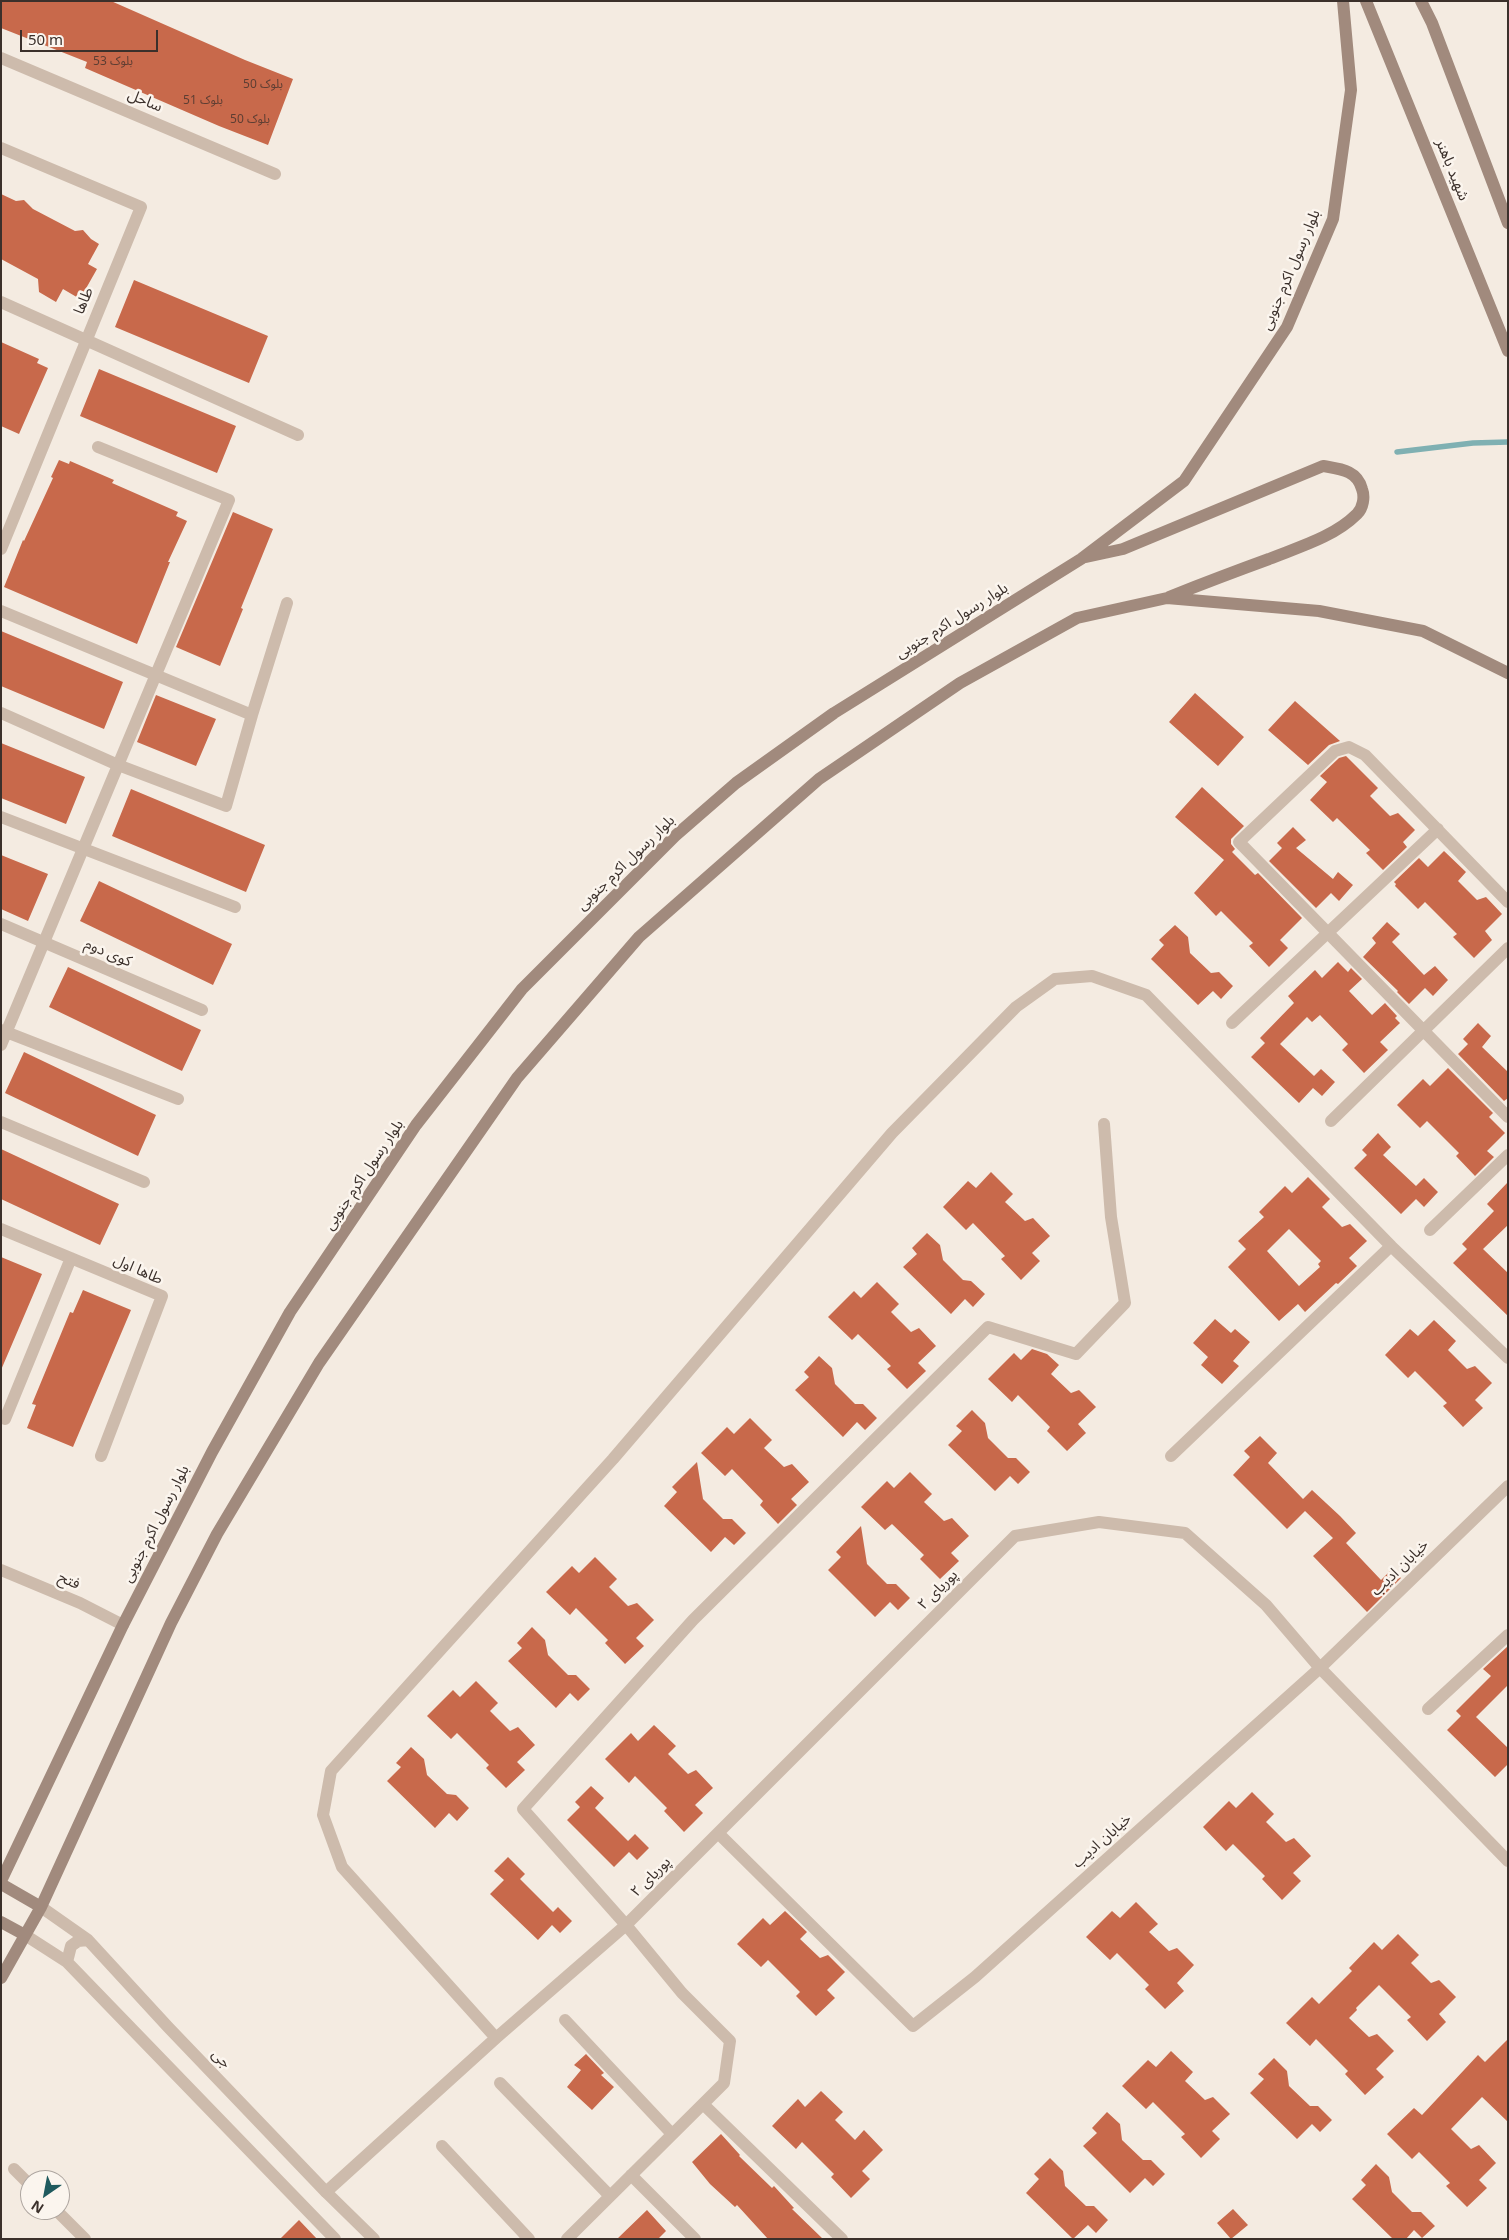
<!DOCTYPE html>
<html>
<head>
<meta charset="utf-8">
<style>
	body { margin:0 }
	#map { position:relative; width:1509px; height:2240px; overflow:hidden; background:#f4ebe1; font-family:"Noto Sans",sans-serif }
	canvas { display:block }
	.frame { position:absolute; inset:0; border:2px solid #3b302b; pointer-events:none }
	.north { position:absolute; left:20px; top:2170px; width:50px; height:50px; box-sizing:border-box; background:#fbf5ee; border:1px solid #aea6a0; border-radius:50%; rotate:213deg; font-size:14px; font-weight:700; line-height:20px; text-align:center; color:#3b302b }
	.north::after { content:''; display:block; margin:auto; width:18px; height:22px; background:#1f5a5e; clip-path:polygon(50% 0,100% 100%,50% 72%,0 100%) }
	.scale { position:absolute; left:20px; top:30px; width:138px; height:22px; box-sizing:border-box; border:2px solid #3b302b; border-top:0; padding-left:6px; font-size:15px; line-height:18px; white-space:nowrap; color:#3b302b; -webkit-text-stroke:4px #fbf5ee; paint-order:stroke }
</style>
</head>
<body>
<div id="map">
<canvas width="1509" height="2240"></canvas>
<div class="frame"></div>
<div class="north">N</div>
<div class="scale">50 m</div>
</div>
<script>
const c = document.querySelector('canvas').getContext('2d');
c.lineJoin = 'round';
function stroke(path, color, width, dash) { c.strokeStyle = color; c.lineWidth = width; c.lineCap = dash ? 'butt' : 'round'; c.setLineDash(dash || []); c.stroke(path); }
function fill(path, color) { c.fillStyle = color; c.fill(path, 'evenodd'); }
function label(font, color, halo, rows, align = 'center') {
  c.font = font + ' "Noto Sans","Noto Sans Arabic",sans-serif'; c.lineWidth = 5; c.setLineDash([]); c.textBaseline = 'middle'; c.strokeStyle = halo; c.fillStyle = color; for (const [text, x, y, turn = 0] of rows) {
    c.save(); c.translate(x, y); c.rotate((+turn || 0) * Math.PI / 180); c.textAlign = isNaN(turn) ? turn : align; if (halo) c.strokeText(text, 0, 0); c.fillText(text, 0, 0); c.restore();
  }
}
stroke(new Path2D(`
	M1397,452l76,-9 35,-1`), '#7fb0b2', 5.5);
fill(new Path2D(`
	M1,1h110l134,59 48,19 -25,66 -49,-19 -134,-58 2,-6 -86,-34z
	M1,194l15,7 8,-1 9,9 42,22 8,-1 8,9 8,5 -11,20 9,5 -17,30 -17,-10 -7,13 -17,-10 -1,-13 -37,-20z
	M134,280l134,56 -19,47 -134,-56z
	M1,342l38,17 -2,4 11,5 -29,66 -18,-8z
	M99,369l137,57 -19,47 -137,-57z
	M59,460l10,4 1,-3 44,19 -2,3 66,29 -2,4 11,5 -19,41h2l-33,82 -133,-57 19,-47 1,1 29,-63 -2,-1z
	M233,512l40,17 -32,79 2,1 -23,57 -44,-19z
	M1,631l122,51 -19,47 -103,-43z
	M1195,693l49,44 -26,29 -49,-44z
	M156,695l60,24 -20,47 -59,-24z
	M1295,701l45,40 -11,4 -21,20 -40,-35z
	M1,743l84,34 -19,47 -65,-26z
	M1346,756l32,32 -8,8 20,20 8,-3 17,17 -12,12 4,5 -24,23 -17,-17 4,-3 -33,-32 -4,4 -23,-22 17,-18 -7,-6 19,-18z
	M1202,787l42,39 -13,13v5l4,5 -3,3 23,23 3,-2 44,45 -22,22 8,8 -19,19 -20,-21 4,-3 -32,-32 -5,5 -22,-23 30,-33 -49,-43z
	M131,789l134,56 -19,47 -134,-56z
	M1293,827l13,13 -10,8 37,31 5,-7 15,13 -14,16 -8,-8 -15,15 -47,-47 13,-13 -5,-5z
	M1444,851l22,21 -8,9 19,19 9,-3 16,17 -17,17 7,9 -18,18 -21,-21 4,-3 -32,-32 -7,7 -23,-23 1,-2 -2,-2 25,-24 9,9z
	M1,855l47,19 -20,47 -27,-12z
	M99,881l133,63 -19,41 -133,-64z
	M1387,922l13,12 -8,8 32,33 11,-9 13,14 -15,16 -8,-8 -16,16 -12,-12 1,-1 -35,-34 13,-14 -4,-5z
	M1175,925l13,12 2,16 21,20 8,-1 14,14 -12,13 -8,-8 -15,14 -47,-46 13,-14 -5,-5z
	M1338,962l10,10 3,-4 11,11 -13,12 23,24 13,-12 12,13 -2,2 5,5 -20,19 8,8 -24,23 -22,-23 6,-6 -28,-29 -8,7 -5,-5 -27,27 34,32 7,-7 14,13 -13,14 -9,-8 -14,15 -48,-46 14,-14 -5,-5 34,-35 -6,-7 27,-26 7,8z
	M68,967l133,63 -19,41 -133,-64z
	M1478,1023l13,13 -9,11 26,25v26l-4,3 -46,-47 10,-10 -5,-5z
	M24,1052l132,63 -18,41 -133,-63z
	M1448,1068l45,45 -4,4 16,16 -18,18 7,6 -19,19 -19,-20 3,-3 -32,-32 -7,7 -23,-23 26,-26 7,7z
	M1378,1133l13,14 -8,8 33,31 8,-8 14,14 -14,15 -8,-8 -15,15 -47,-46 13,-13 -5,-5z
	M1,1149l118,55 -19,41 -99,-46z
	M991,1172l22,22 -8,8 20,19 8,-3 17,18 -18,17 8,8 -19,19 -20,-21 4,-3 -32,-33 -7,7 -23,-23 25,-26 8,7z
	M1308,1177l22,22 -8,8 20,20 8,-3 17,17 -18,17 8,8 -19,18 -2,-1 -31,29 -7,-8 -19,17 -51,-54 18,-18 -8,-8 26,-24 -5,-5 26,-26 7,7zM1289,1229l32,32 -3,3 2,3 -21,19 -32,-35z
	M1508,1182v43l-25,24 25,24v43l-55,-53 14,-14 -5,-5 32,-33 -7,-7z
	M927,1233l13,12 3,15 20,20 8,1 14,13 -12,13 -8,-8 -14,15 -48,-47 14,-13 -5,-6z
	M1,1257l41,17 -41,96z
	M877,1282l22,22 -8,8 20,20 8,-4 17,18 -18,17 8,8 -19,18 -20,-20 4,-3 -33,-32 -6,6 -24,-23 26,-26 7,7z
	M83,1290l48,20 -58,137 -46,-19 9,-23 -4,-1 38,-92 3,1z
	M1215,1319l16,14 4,-4 15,13 -17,19 6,5 -17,18 -21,-19 7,-8 -15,-14z
	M1434,1320l22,21 -8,9 19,19 8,-3 17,17 -17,17 8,8 -20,19 -20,-21 4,-3 -32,-32 -7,7 -23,-23 25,-26 8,7z
	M1032,1349l15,5 12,11 -8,9 20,19 8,-3 17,17 -18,17 8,9 -19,18 -20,-20 3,-4 -32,-32 -6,7 -24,-23 26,-26 7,7z
	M819,1356l13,12 3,16 20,20h8l14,14 -12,12 -8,-8 -14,15 -48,-47 14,-13 -5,-5z
	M972,1410l13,13 3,15 20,20h8l14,14 -12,12 -8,-8 -15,15 -47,-46 14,-14 -6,-5z
	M750,1418l22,22 -8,8 20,19 8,-3 17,18 -18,17 6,6 -19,19 -18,-19 3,-4 -31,-32 -7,7 -24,-23 26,-26 7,7z
	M1260,1436l17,17 -9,10 35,36 9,-9 28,26 16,17 -10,10 35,37 11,-11 9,9 -34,34 -54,-56 20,-18 -28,-27 -18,18 -54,-54 17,-18 -6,-6z
	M697,1462l6,37 20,20h9l14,14 -12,12 -9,-8 -14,15 -47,-46 13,-14 -5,-5z
	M910,1472l22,22 -8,8 20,19 8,-3 17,18 -18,17 8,8 -19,18 -20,-20 4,-4 -32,-31 -7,6 -24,-23 26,-26 7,7z
	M861,1526l6,38 20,20h9l14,14 -12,12 -8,-8 -15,15 -47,-47 13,-13 -5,-5z
	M595,1557l22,22 -8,8 19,19 9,-3 17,17 -18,18 8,8 -19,18 -20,-21 3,-3 -32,-32 -6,7 -24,-23 26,-26 7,7z
	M532,1627l13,13 3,15 20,20h8l14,14 -12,12 -8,-8 -14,15 -48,-47 14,-13 -5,-5z
	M1508,1646v39l-32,32 32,31v16l-13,13 -48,-47 14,-14 -5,-5 35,-35 -8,-7z
	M476,1681l22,22 -8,8 20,20 8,-4 17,18 -18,17 8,8 -19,18 -20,-20 3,-3 -32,-32 -6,6 -24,-23 26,-26 7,7z
	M654,1725l22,21 -8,8 20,20 8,-4 17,18 -18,17 8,8 -19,19 -20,-21 3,-3 -32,-32 -6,7 -24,-24 26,-26 7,8z
	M411,1747l13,12 3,16 20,19 9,1 13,13 -12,13 -8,-8 -14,15 -48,-47 14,-14 -5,-4z
	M591,1786l13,12 -9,10 33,33 7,-7 14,14 -12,12 -8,-8 -15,15 -47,-47 13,-13 -5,-5z
	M1252,1792l22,22 -8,8 20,20 8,-4 17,18 -18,17 8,8 -19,19 -20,-21 3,-3 -32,-32 -7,7 -23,-24 26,-26 7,7z
	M508,1857l17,17 -5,5 33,33 5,-5 14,14 -12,12 -8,-8 -14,15 -48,-46 14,-14 -10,-9z
	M1136,1902l22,22 -9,8 20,19 8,-3 17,17 -17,18 7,8 -19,18 -20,-20 4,-4 -32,-32 -7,7 -24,-23 26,-26 8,7z
	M785,1911l22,21 -7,7 20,19 8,-3 17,17 -18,18 8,8 -19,18 -20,-20 4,-4 -32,-32 -7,7 -24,-23 26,-26 7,7z
	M1398,1934l21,21 -8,8 20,20 8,-3 17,17 -17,17 7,8 -19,19 -20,-21 4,-3 -32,-32 -23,23 1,2 -8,8 20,19 8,-3 17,17 -18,18 8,8 -19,18 -20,-21 3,-3 -32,-32 -6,7 -24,-23 26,-26 7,7 33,-33 -3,-3 25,-26 8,8z
	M1508,2039v83l-26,-25 -31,32 20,20 8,-4 17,18 -17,17 8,8 -20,19 -21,-21 4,-3 -31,-31 -7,7 -25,-25 27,-26 8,7 56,-60 7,7z
	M1171,2051l22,21 -8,9 20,19 8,-3 17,17 -18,17 8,8 -19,19 -20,-21 4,-3 -32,-32 -7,7 -24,-23 26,-26 8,7z
	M586,2054l18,19 -3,2 13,12 -22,23 -25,-23 14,-17 -7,-5z
	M1274,2058l13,13 2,15 21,20h8l14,14 -12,12 -8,-8 -15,15 -47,-46 14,-14 -6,-5z
	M821,2091l22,21 -8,8 20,20 9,-10 19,20 -21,21 8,8 -19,19 -20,-21 3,-3 -32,-32 -6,7 -24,-23 26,-27 7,8z
	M1107,2112l13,12 2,16 21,20h8l14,14 -12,12 -8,-8 -15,15 -47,-47 14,-13 -5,-5z
	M721,2134l19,21 -1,1 33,32 2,-2 20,22 -2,1 31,30h-55l-31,-34 -2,2 -25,-23 -18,-22z
	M1050,2158l13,13 2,15 21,20h8l14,14 -12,13 -8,-8 -15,14 -47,-46 13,-14 -5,-5z
	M1376,2164l13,13 3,15 20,20h9l14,14 -13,12 -8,-8 -8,9h-13l-41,-40 14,-14 -5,-5z
	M1233,2209l15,16 -17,14 -14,-16z
	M647,2210l19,21 -8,8h-41z
	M299,2220l18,19h-37z`), '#c8694b');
stroke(new Path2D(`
	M1,58l274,116
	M1,148l140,59 -140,342
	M1,302l297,133
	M1,611l251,104
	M1,713l117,52 108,41 26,-91 35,-112
	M1,817l234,90
	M1508,902l-143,-147 -16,-8 -14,4 -96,91 269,275
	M1,924l201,86
	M1232,1023l206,-194
	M1,1030l177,69
	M1,1045l228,-545 -131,-53
	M1331,1121l177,-173
	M1,1122l143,60
	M1,1229l161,67 -61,160
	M1430,1230l78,-75
	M5,1419l66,-161
	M1171,1456l220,-210
	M1,1570l79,33 43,22
	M1428,1709l80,-74
	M718,1833l195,193 62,-49 345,-309 188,-182
	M565,2020l107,114
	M496,2038l130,-113 389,-389 84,-14 86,11 81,72 54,63 188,193
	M500,2083l110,113
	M703,2104l139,135
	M442,2146l87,93
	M14,2169l16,16
	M631,2175l64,64
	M326,2192l170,-154 -154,-171 -19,-52 8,-44 282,-312 279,-326 124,-126 39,-28 37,-3 54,19 245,251 117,112
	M56,2210l29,29
	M567,2239l157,-156 6,-42 -48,-48 -56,-68 -103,-116 170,-189 295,-293 88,27 49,-51 -14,-86 -7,-93`), '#cdbbac', 12);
stroke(new Path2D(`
	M41,1907l47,33 80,87 158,165 48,47
	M25,1935l42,27 268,277
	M67,1962l4,-16 7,-5 10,-1`), '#cdbbac', 12);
stroke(new Path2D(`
	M1366,1l142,350
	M1421,1l11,22 76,200
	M1086,557l37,-8 200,-83c17,3 34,4 39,23 3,8 1,19 -5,25 -23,23 -58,33 -88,45 -33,12 -67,25 -100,38
	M1,1881l122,-256 89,-173 78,-140 126,-187 106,-136 153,-153 61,-53 98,-70 247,-154 103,-78 103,-154 46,-108 18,-129 -8,-89
	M1,1884l40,23
	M1,1922l24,13
	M1,1978l40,-71 130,-284 46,-89 102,-171 198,-285 122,-141 180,-158 141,-96 117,-65 90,-20 152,13 104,20 85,42`), '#a18a7d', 12);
label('12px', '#5e3e33', null, [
	["بلوک 53",113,62],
	["بلوک 50",263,85],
	["بلوک 51",203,101],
	["بلوک 50",250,120]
]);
label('15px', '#3b302b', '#fbf5ee', [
	["ساحل",145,101,23],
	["شهید باهنر",1452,170,68],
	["بلوار رسول اکرم جنوبی",1291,270,-67],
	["طاها",84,301,-67],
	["بلوار رسول اکرم جنوبی",952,621,-32],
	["بلوار رسول اکرم جنوبی",626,863,-44],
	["کوی دوم",108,953,23],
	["بلوار رسول اکرم جنوبی",364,1175,-56],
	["طاها اول",138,1270,24],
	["بلوار رسول اکرم جنوبی",156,1524,-63],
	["خیابان ادیب",1400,1568,-44],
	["فتح",69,1581,23],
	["پوریای ۲",938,1590,-45],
	["خیابان ادیب",1102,1841,-42],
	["پوریای ۲",651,1877,-45],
	["جی",221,2059,46]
]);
</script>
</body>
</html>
